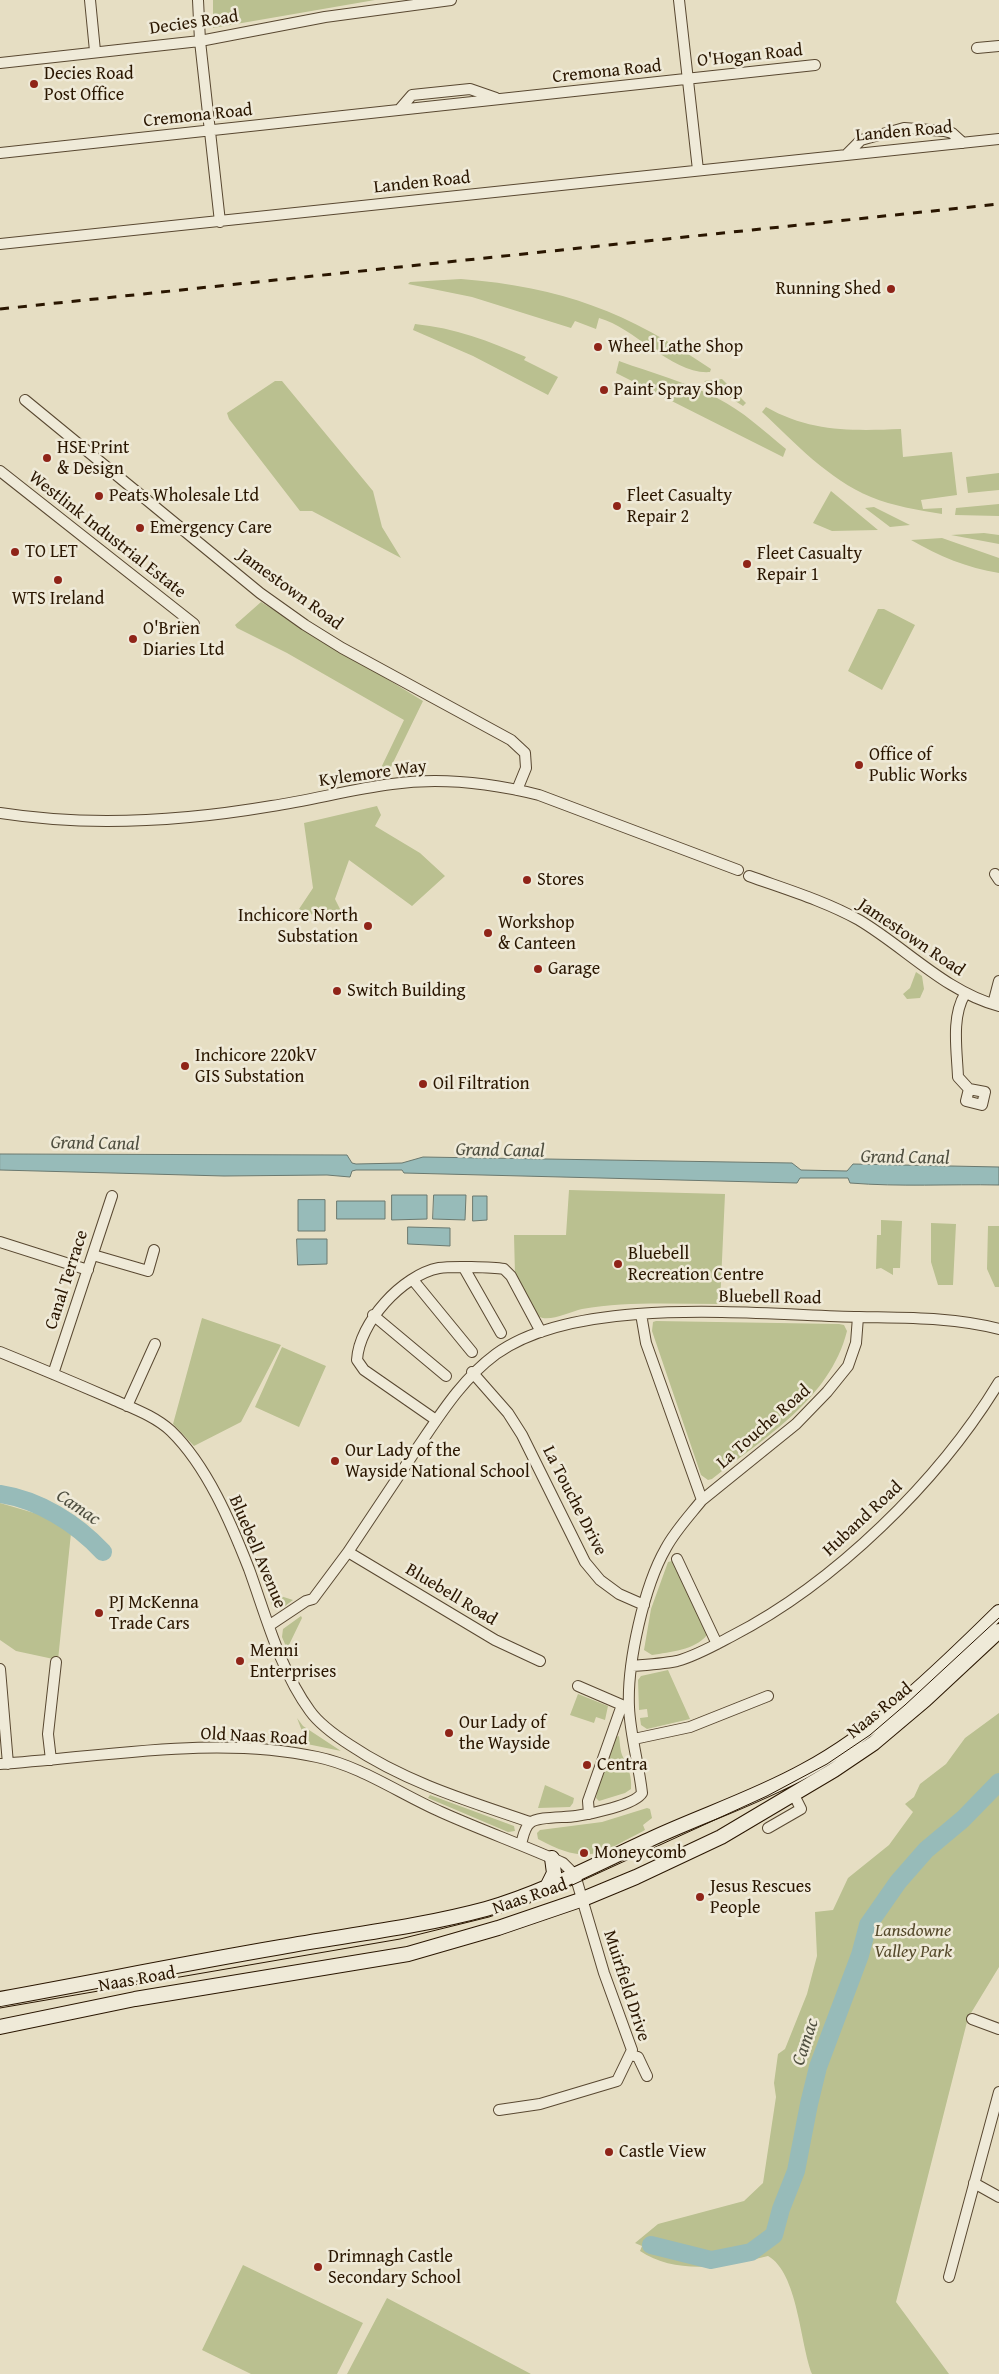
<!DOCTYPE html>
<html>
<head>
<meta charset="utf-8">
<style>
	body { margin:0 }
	canvas { display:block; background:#e6dec3 }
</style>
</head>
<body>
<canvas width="999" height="2374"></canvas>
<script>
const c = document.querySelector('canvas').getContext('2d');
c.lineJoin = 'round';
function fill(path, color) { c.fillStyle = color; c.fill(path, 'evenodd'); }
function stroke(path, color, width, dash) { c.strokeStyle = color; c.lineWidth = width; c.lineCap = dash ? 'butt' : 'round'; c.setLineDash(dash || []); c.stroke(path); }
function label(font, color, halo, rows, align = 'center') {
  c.font = font + ' "Gentium Book Plus",serif'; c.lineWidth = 5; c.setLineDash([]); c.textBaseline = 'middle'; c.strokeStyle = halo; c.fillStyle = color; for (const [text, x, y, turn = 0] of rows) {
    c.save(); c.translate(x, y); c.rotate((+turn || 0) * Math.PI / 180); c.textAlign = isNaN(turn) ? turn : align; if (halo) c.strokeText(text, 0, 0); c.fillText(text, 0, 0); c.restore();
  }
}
fill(new Path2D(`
	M213,0h162l-162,28z
	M461,279c102,8 166,33 250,90l-1,3c-37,3 -75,-44 -111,-54l-3,11 -21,-8 -4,7 -99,-31 -64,-13 2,-2z
	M415,324c40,4 74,17 111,33l-2,3 34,17 -10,18 -75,-39 -60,-26z
	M619,361c33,12 67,21 98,37 26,13 47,33 69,51l-3,8 -167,-84z
	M722,379l24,24 -3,3 -39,-25z
	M275,381h7l91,110 9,36 19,31 -89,-47h-12l-71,-92 -2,-6z
	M766,407c44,25 86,24 135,22l2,28 49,-5 5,43 -36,5 2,9 19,-1v6c-24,-4 -49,-8 -71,-17 -43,-18 -76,-54 -109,-85z
	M999,473v17l-31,3 -2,-16z
	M831,491l47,39 -46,1 -19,-8z
	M999,504v12l-44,-1 1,-7z
	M874,507l36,18 -20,2 -25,-19z
	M984,533l15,2v9l-48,-9z
	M942,538l57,20v15c-32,-5 -60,-17 -88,-33z
	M261,602l162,99 -35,72 -8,-3 24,-50 -117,-67 -50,-25 -2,-3z
	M878,609h6l31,16 -33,65 -34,-19z
	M377,806l4,9 -6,11 45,27 25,23 -33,30 -63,-46 -14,39 6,12 -36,4 -6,-6 14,-21 -9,-65z
	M916,972l6,4 2,13 -4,9 -13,1 -4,-5 7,-6z
	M569,1190l156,4 -5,110c-46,0 -93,-3 -138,5 -13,3 -34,14 -44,7l-23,-41 -1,-40h52z
	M881,1220l21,1 -2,47h-7v7l-12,-7 -5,1 1,-34h4z
	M931,1223l25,1 -3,61h-15l-7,-23z
	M988,1226h11v61h-4l-8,-18z
	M202,1318l79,27 -40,77 -47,24 -21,-22z
	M656,1321l183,3 5,1 3,6c-17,68 -83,107 -135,148l-4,1 -7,-5 -49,-144 1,-9z
	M282,1347l44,19 -27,61 -44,-20z
	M0,1503l41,12 30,18 -13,127 -42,-9 -16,-11z
	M672,1561l35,74c-12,15 -37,17 -55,20l-8,-5 7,-41 17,-47z
	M267,1592h1l25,8 -8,6 -8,2 -5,-3z
	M301,1616l1,2 -15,31 -5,-12 1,-8z
	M668,1670l22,49 -43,10 -6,-4 -1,-7 8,-1 -1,-8 -8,1 -1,-30 3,-4z
	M578,1694l30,12 -3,14 -9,-3 -2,6 -24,-8z
	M999,1713v254l-31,51 -72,284 53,72h-137c-12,-31 -14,-101 -44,-118 -40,10 -91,20 -128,-5l2,-5 -7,-3 23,-19 86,-23 19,-18 13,-86 -2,-14 4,-29 7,-5 22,-55 10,-38 -2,-44 18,-2 15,-32 41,-33 24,-33 -8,-8 9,-7 6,-13 26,-20 19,-26z
	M297,1718l6,8 38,25 -34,-7z
	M619,1736c1,7 1,15 4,21 5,11 9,18 8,32l-6,4 -26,8 -3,-3 1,-6 19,-55z
	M545,1785l29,13 -1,5 -3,4 -32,1z
	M430,1795l84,31 1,5 -7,1 -80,-34z
	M647,1808l3,1 2,9 -9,7 2,5c-46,24 -57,36 -107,9l-1,-6 3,-3 62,-8z
	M243,2265l120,58 -26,51h-86l-49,-24z
	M387,2298l144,76h-184z`), '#bac090');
const water = new Path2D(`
	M0,1154l347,1 5,8 4,1 46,-1 21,-6 369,6 9,7 46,1 6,-7 146,3v18c-50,-1 -99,2 -149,-2l-2,-5h-48l-3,5 -393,-10 -2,-3h-46l-4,1 -2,6 -23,-2 -103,1 -224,-6z
	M392,1195h35v24l-35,1z
	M434,1195h32l-1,25 -32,-1z
	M473,1196h14v24l-14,1z
	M325,1200v31h-27v-31z
	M337,1201h48v18h-48z
	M408,1227l42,1v18l-42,-2z
	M297,1239h30v25l-29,1z`);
fill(water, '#97bbb9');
stroke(water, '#6b796f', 1);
stroke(new Path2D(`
	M0,1494c39,6 76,29 103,58
	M651,2245l60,15 40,-8 23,-17 7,-26 15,-38 13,-67 9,-37 42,-112 8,-30 30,-43 28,-32 37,-31 36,-37`), '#97bbb9', 18);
const minor = new Path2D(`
	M90,0l5,51
	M198,0l2,41 20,181
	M679,0l19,170
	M977,48l22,-2
	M0,63l200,-22 125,-24 126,-17
	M399,110l13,-15 58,-6 26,9
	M0,153l815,-88
	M847,154l14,-14 43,-12 40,3 8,2 11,10
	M0,244l999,-105
	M25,400l235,193 45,32 37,23 169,92 14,13 1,15 -9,22
	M0,471l194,153
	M0,813c89,14 184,8 272,-7 40,-6 80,-17 120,-22 49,-7 99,-1 147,11l199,75
	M995,874l4,6
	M749,876c36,13 76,25 110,44 47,28 87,72 140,86
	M965,994c-14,23 -8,57 -7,83l11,12
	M993,1004l6,-23
	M969,1089l16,3 -3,13 -16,-4z
	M0,1242l88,28
	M93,1255l55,16 6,-21
	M464,1268l37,65
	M413,1280l59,72
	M373,1315l73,61
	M0,1352c37,15 75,31 112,47 20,9 43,17 59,32 36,35 60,92 78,138 17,47 31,101 61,142 10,14 26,25 40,34 55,37 118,56 180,77
	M472,1372l36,41 14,22 63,127 15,18 19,14 25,11
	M53,1374l59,-178
	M127,1406l28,-62
	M436,1420l-72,-50 -7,-10c2,-37 45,-85 82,-92 11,-2 54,-1 65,1l7,7 30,56
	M702,1500l94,-76 31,-32 21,-26 8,-23 2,-26
	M677,1559l40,85
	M270,1625l36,-24 7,-2 35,-47
	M540,1661l-45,-21 -147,-88c23,-34 45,-68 68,-102 24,-35 45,-70 80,-96 83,-60 263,-39 363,-37 47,1 94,0 140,12
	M631,1666c15,-1 31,-2 46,-5 19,-5 38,-16 55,-25 103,-53 207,-155 267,-254
	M0,1669l8,95
	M578,1686l44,19
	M634,1739l56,-12 78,-31
	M51,1760l-3,-26 8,-72
	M0,1764c102,-7 216,-29 317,-7 44,9 83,37 124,55 40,18 82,33 122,51l12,12 29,98 28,77 -15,31 -77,23 -41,6
	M589,1814l-1,-13 34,-96 7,2
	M768,1828l33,-19 -8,-16
	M521,1844c2,-6 3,-16 9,-21 8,-7 35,-5 46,-7 14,-2 59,-11 66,-23 -3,-28 -12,-59 -13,-86 -2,-44 15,-121 37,-159 9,-17 24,-33 36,-48l-56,-157 -5,-29
	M972,2019l27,10
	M631,2055l7,2 9,19
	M974,2183l25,14
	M949,2277l50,-185`);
const secondary = new Path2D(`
	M547,1887l7,-14 -2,-15
	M0,1999c94,-17 187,-36 281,-52 68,-12 138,-20 205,-38 59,-17 112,-46 167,-71 50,-23 102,-40 151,-67 73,-39 136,-101 195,-159
	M0,2027l135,-28 273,-45 90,-26 85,-29 53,-22 85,-40 113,-67 40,-27 51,-43 74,-69`);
stroke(minor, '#594831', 12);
stroke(secondary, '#2a1600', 16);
stroke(minor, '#efead8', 10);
stroke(secondary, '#efead8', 14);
stroke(new Path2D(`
	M0,2008l400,-69 89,-22 55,-19 223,-102 60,-32 43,-29 35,-30 94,-87`), '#2a1600', 1);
stroke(new Path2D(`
	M0,309l999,-105`), '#2a1600', 3, [9, 9]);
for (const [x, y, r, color] of [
	[34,84,5,"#8f2418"],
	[891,289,5,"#8f2418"],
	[598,347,5,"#8f2418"],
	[604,390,5,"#8f2418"],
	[47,458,5,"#8f2418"],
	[99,496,5,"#8f2418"],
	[617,506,5,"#8f2418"],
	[140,528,5,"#8f2418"],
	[15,552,5,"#8f2418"],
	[747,564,5,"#8f2418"],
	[58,580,5,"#8f2418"],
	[133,639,5,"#8f2418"],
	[859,765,5,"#8f2418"],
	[527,880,5,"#8f2418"],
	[368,926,5,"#8f2418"],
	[488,933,5,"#8f2418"],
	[538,969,5,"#8f2418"],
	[337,991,5,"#8f2418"],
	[185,1066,5,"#8f2418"],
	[423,1084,5,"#8f2418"],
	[618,1264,5,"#8f2418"],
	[335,1461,5,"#8f2418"],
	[99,1613,5,"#8f2418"],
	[240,1661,5,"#8f2418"],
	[449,1733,5,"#8f2418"],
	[587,1765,5,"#8f2418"],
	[584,1853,5,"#8f2418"],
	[700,1897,5,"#8f2418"],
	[609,2152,5,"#8f2418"],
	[318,2267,5,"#8f2418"]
]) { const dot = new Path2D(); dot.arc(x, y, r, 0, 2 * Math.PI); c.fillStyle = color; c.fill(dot); stroke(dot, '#efead8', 2); }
label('18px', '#2a1600', '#efead8', [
	["Decies Road",194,23,-8],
	["O'Hogan Road",750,56,-6],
	["Cremona Road",607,72,-6],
	["Cremona Road",198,116,-6],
	["Landen Road",904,132,-5],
	["Landen Road",422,183,-6],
	["Westlink Industrial Estate",107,535,38],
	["Jamestown Road",290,590,36],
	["Kylemore Way",373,774,-8],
	["Jamestown Road",911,938,34],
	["Canal Terrace",67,1280,-72],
	["Bluebell Road",770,1298,1],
	["La Touche Road",764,1427,-41],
	["La Touche Drive",574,1501,63],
	["Huband Road",863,1519,-43],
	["Bluebell Avenue",257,1552,67],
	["Bluebell Road",451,1595,31],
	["Naas Road",880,1711,-39],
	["Old Naas Road",254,1737,3],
	["Naas Road",530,1897,-19],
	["Naas Road",137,1980,-10],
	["Muirfield Drive",626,1986,72]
]);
label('18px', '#2a1600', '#efead8', [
	["Decies Road",44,74],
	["Post Office",44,95],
	["Running Shed",881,289,"right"],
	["Wheel Lathe Shop",608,347],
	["Paint Spray Shop",614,390],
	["HSE Print",57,448],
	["& Design",57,469],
	["Peats Wholesale Ltd",109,496],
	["Fleet Casualty",627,496],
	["Repair 2",627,517],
	["Emergency Care",150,528],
	["TO LET",25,552],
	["Fleet Casualty",757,554],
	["Repair 1",757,575],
	["WTS Ireland",58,599,"center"],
	["O'Brien",143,629],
	["Diaries Ltd",143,650],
	["Office of",869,755],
	["Public Works",869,776],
	["Stores",537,880],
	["Inchicore North",358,916,"right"],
	["Substation",358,937,"right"],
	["Workshop",498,923],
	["& Canteen",498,944],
	["Garage",548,969],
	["Switch Building",347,991],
	["Inchicore 220kV",195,1056],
	["GIS Substation",195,1077],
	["Oil Filtration",433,1084],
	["Bluebell",628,1254],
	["Recreation Centre",628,1275],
	["Our Lady of the",345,1451],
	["Wayside National School",345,1472],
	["PJ McKenna",109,1603],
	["Trade Cars",109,1624],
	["Menni",250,1651],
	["Enterprises",250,1672],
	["Our Lady of",459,1723],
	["the Wayside",459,1744],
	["Centra",597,1765],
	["Moneycomb",594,1853],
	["Jesus Rescues",710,1887],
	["People",710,1908],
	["Castle View",619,2152],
	["Drimnagh Castle",328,2257],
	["Secondary School",328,2278]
], 'left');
label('italic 18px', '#55492b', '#efead8', [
	["Lansdowne",913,1931],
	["Valley Park",913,1952]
]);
label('italic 19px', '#505041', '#efead8', [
	["Grand Canal",95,1144,1],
	["Grand Canal",500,1151,1],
	["Grand Canal",905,1158,1],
	["Camac",78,1508,34],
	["Camac",806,2042,-72]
]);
</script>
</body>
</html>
